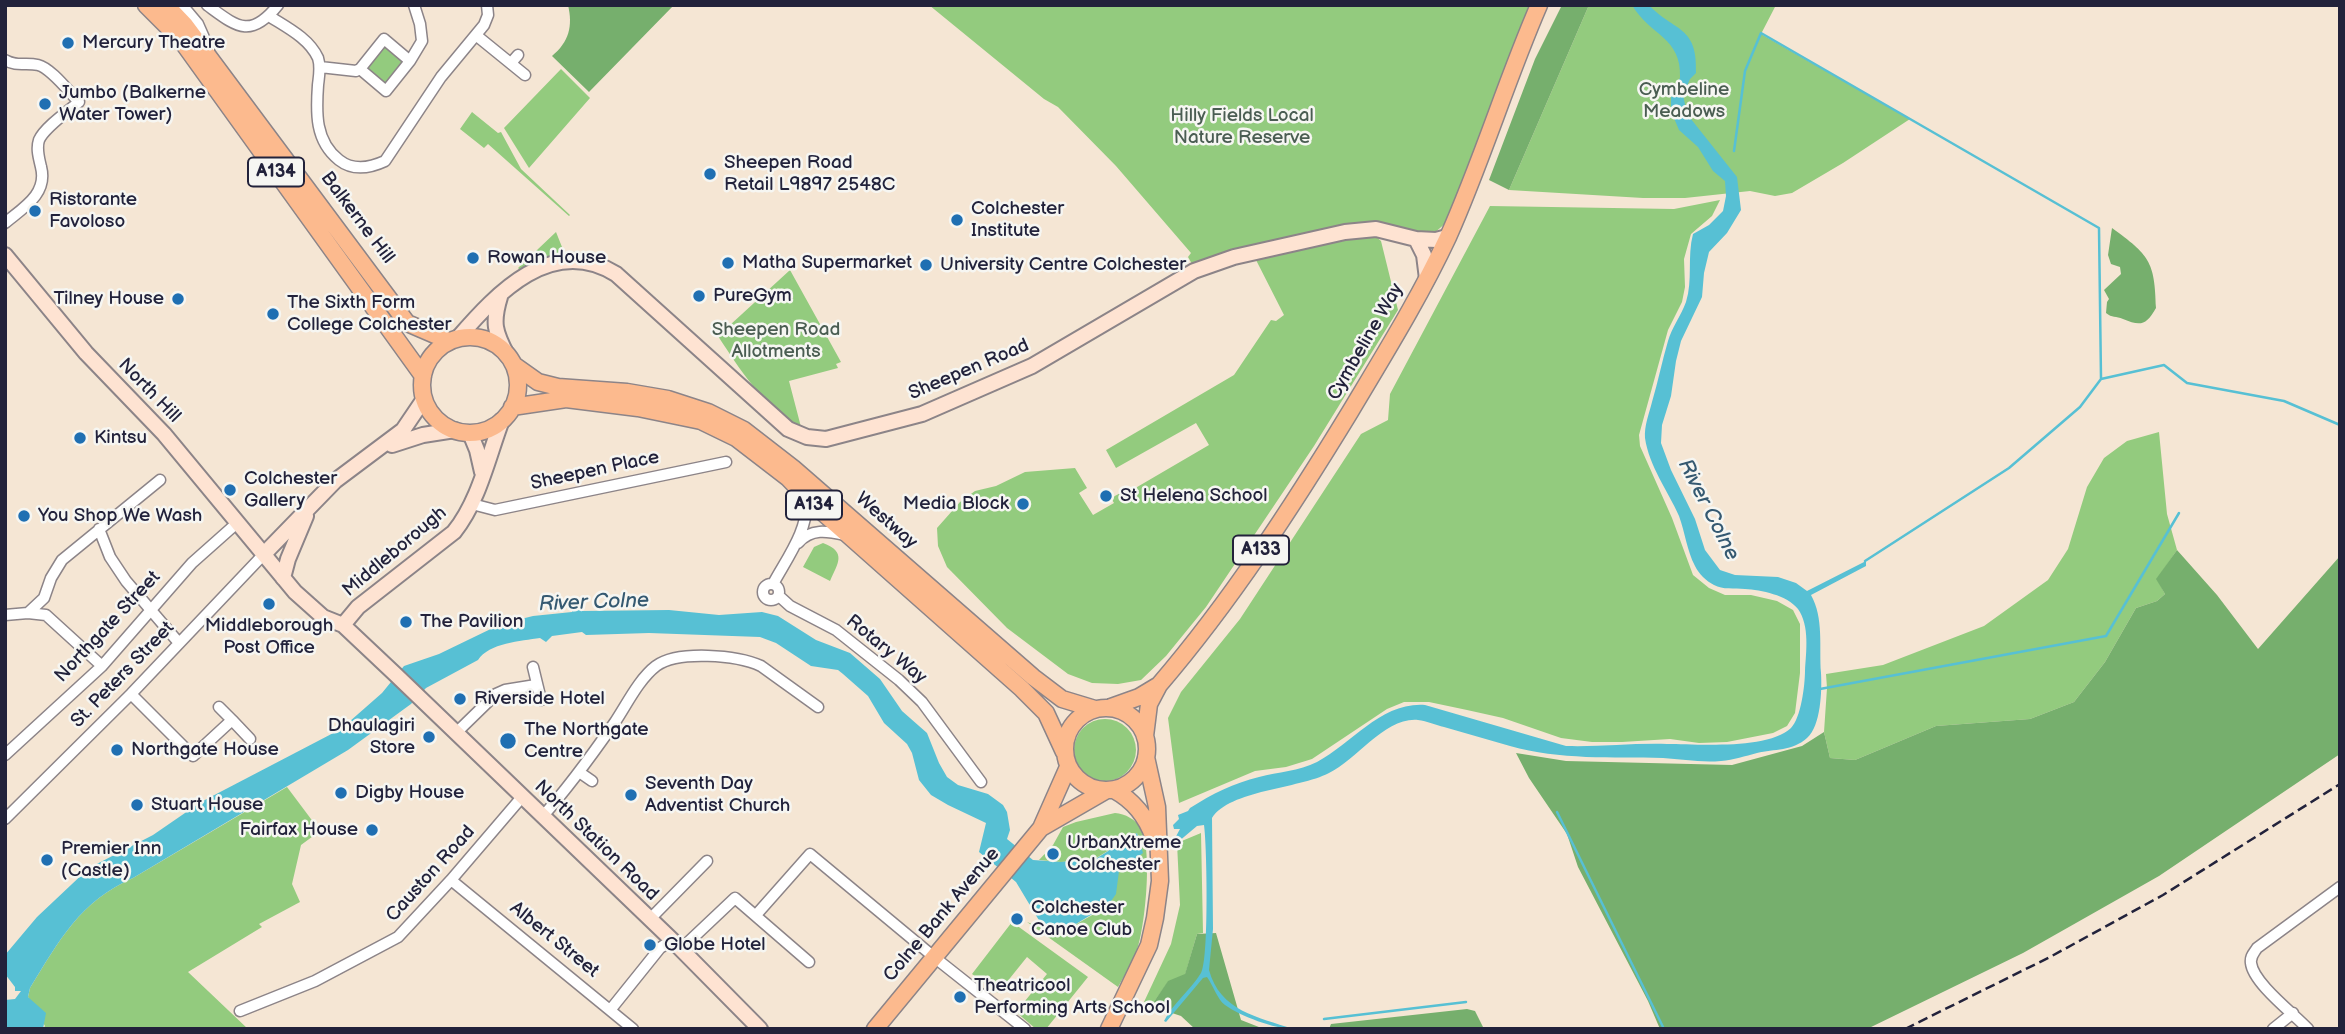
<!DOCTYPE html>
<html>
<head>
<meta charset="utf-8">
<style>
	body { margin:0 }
	#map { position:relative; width:2345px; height:1034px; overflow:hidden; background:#f5e6d4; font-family:"Balsamiq Sans",sans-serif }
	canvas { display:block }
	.frame { position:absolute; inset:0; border:7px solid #22223b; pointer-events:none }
</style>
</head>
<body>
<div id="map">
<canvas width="2345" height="1034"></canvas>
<div class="frame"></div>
</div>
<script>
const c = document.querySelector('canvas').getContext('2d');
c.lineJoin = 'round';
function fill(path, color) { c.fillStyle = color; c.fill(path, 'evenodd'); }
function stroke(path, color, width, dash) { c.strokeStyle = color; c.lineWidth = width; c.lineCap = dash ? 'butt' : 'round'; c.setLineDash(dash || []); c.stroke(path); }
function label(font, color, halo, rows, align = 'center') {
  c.font = font + ' "Balsamiq Sans",sans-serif'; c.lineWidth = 5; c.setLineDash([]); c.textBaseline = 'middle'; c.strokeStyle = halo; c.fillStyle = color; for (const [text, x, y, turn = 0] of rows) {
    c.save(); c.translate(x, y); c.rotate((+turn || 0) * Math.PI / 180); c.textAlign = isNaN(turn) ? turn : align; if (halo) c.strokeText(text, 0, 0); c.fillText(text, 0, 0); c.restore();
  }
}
fill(new Path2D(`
	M929,5h601l-82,216 -16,14h-128l-112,29 -4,-7 3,-4 -75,-87 -58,-59 -14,-8z
	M1589,5h187l-15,29 149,85 -67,44 -51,30 -17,3 -25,-5 -65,7h-42l-134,-8z
	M383,42l25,20 -22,25 -23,-19z
	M561,69l29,29 -61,70 -25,-40z
	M472,112l26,21 3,-1 20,37 49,46 -1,1 -81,-72 -4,4 -24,-19z
	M1720,200l-8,16 -21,18 -7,25 1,28 -3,15 -14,28 -29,105 1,11 32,72 21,57 16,13 16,7h26l26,6 16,9 7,14v49l-5,40 -8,13 -14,7 -46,9 -28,1 -29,-4 -48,3h-30l-31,-4 -58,-20 -36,-8 -38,-8h-25l-17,7 -75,50 -26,8 -31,4 -76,32 -11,-85 13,-26 59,-73 121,-185 27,-14 2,-26 100,-188 184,3z
	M556,232l6,15v10l-28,6 -13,8 -3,-3z
	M1374,235l7,6 17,69 -84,136 -108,161 -40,49 -25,24 -23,4 -26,-1 -24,-9 -61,-46 -60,-61 -9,-21 -1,-18 23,-26 15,-11 21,-5 29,-14 50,-4 12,20 -8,5 14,22 21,-12 -3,-5 19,-10 2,2 77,-45 -13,-22 -80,45 -10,-18 128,-75 37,-55 5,1 8,-6 -29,-57z
	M790,270l51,92 -5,2 2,4 -49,13 12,46c-37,-20 -61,-57 -83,-91z
	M2159,432l8,82 10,36 -20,29 8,15 -8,7 -21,7 -31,54 -31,40 -44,17 -94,7 -81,34 -25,-2 -6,-26 3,-44 -1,-14 57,-9 101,-39 64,-46 20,-31 19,-62 17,-29 23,-17z
	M823,543c24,9 15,20 7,38l-27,-14 11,-20z
	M1074 750a31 31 0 1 1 62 0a31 31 0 1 1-62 0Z
	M287,787l33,44 -19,14 -9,39 8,18 -41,22 3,3 -74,45 60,57h-205l2,-3 -17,-29 2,-9c29,-47 50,-87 103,-110z
	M1115,813c10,1 21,6 26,16 12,22 4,101 -5,124 -5,12 -12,23 -18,34l-91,-65 13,5 5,-1 10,3 11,1 35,-20 18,-39 23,-18 -5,-20 -44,27 -32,2 -22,-2 14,-15 10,-18 13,-5z
	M1201,833l2,100 -6,1 -12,41 -17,7 -17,24 -7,-4 27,-58 9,-39 -3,-62z
	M1012,922l76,55 -42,52h-10l-20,-17 31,-38 -20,-17 -29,36 -26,-19z`), '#93cb7e');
fill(new Path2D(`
	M568,5h106l-85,87 -37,-36c17,-14 21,-30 16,-51z
	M1562,5h27l-80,185 -20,-10 46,-121z
	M2112,228c37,27 43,33 44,80 -10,18 -16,18 -33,11 -7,-3 -11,-1 -17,-6l1,-11 2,-3 -5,-9 17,-16 -1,-7 -9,-3 -3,-9z
	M2177,550l40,45 41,54 82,-93v198l-181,122 -136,77 -156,76h-207l-12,-28 -70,-134 -11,-33 -38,-56 -13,-25 50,8 166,4 70,-19 22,-14 6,26 25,2 81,-34 94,-7 44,-17 31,-40 31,-54 21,-7 8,-7 -9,-15z
	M1216,933l25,87 23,9h-69l-14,-13 -30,-10 17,-25 17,-7 12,-40z
	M1467,1009l8,2 9,18h-155l2,-5z`), '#76af6d');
fill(new Path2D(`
	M1632,5h17c25,27 49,20 47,68l-6,6 -7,16 4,19 50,63 4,33 -14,23 -18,19 -5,21 -2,24 -21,44 -5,20 -5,35 -9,29 -1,18 10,27 24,49 10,31 15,20 15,5 43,2 18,6 11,8 59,-30v5l-55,29c13,23 8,52 10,78 1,17 0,53 -14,65 -14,13 -33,11 -50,15 -12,3 -23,7 -36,8 -20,2 -39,-2 -58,-3 -51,-1 -103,2 -153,-12 -22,-6 -44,-13 -66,-19 -8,-2 -17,-6 -26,-7 -33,-3 -61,40 -89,53 -31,16 -99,17 -117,45l1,111 -4,41c11,41 49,47 84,59 -18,0 -53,-13 -68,-24 -8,-6 -12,-20 -18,-28l-4,1 -37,44 -2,-1c9,-18 26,-30 37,-48 8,-13 6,-127 3,-148l-7,1 -19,16 -4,-2 6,-11h-6l-1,-4 6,-6 -1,-4 10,-4 2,-3c22,-14 44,-25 69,-31 19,-5 40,-6 58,-15 36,-19 64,-60 108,-57l141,41c34,1 67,-3 101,-2 30,0 101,6 124,-16 10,-10 14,-43 14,-57 1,-19 5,-45 -7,-62 -11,-14 -37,-19 -53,-20 -11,-1 -22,1 -31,-4 -8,-4 -15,-11 -19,-19 -8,-15 -10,-34 -16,-50 -11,-25 -30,-50 -34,-78 -1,-12 4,-24 7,-36 6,-20 10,-41 16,-61 4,-14 13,-25 18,-39 7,-22 1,-45 7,-68l16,-9 14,-14 3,-15 -1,-15 -12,-10 -15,-24 -19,-17 -8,-19v-13l4,-13 5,-7c2,-41 -30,-42 -48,-73z
	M580,606l2,5 87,-1 50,5 43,-3 16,4 38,24 34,13 30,26 22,32 25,22 12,30 8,14 11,8 30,9 15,11 4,7 3,18 -3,9 26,21 28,2 36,-4 40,-25 6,20 -24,18 -3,23 -7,10 -43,26h-6l-10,-2 -10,-6 -24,-40 -37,-30 7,-29 -38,-18 -17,-10 -12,-15 -7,-27 -5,-9 -23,-21 -16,-27 -25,-22 -5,-4 -27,-4 -35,-23 -16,-6 -111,-4 -63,2 -4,-3 -30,4 -6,6 -6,-4c-19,3 -51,5 -62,22l-52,28 -15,16 -63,46 -215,128c-53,23 -74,63 -103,110l-2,9 18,16 -3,16h-38v-29l10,-1 6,-8h-6v-4l-10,-13v-19l32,-38 52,-49 64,-33 48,-33 140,-73 41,-36 22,-27 35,-12 62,-30 32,-8 39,-4 1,-5z`), '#57c0d4');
stroke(new Path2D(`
	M1734,151l11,-80 16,-38 338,195 2,151
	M1865,561l144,-93 71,-61 21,-28 63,-14 23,18 97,18 56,24
	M1820,689l286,-53 73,-123
	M1557,812l107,217
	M1324,1019l142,-17`), '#57c0d4', 2.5);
const street = new Path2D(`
	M182,5l16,19 11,25
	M207,5c29,21 43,35 71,0
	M269,16c17,11 40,22 49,42 3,9 1,18 0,27 -2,28 -3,56 21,75 14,11 31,8 46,1l56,-84 43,-52 4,-10 -1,-10
	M477,36l48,39
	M5,60c12,7 20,2 33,5 13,3 31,27 41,37 -11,9 -35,26 -40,38 -3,9 0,18 2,27 7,27 -18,41 -36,56
	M511,63l7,-8
	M320,67l36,4 4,-2 24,-30 26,22 12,-20 -2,-17 -6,-19
	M360,69l26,22 24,-30
	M472,504l23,6 231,-48
	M99,529l11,28 16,24 53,62
	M798,543c13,-15 29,-12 47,-8
	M763 592a8 8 0 1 1 16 0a8 8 0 1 1-16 0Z
	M773,584c14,-26 37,-56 33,-86
	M779,596l11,10 46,24 63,50 23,22 59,80
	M28,613l16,-15 7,-20 11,-18 98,-80
	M5,615l23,-2 18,2 56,51
	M533,667l8,33
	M131,694l62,62 39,-36 18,19
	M219,707l13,13
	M456,733l40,-39 9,-4 31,-5
	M5,755l97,-89 90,-103 45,-40
	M579,772l13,9
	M542,817c27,-30 50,-62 73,-95 12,-18 24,-43 41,-56 22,-16 81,-11 105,0l57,41
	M5,819l126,-125 133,-140
	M451,880l182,149
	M756,915l54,-61 124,103 91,72
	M650,919l57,-58
	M681,949l54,-51 74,64
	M611,1009l49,-61 12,-8
	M240,1011l75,-30 83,-44 53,-57 71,-83
	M2273,1029l20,-16
	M2308,1029c-14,-15 -55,-46 -57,-66 -1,-7 3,-10 6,-15l83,-61`);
const secondary = new Path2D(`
	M1416,239l8,16 3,24
	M5,255l81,98 78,81 131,158 28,25 20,8 52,49 277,266 88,89
	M500,297c-8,26 -5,35 7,58
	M458,338c39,-45 94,-104 158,-64l172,155 19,8 19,2 96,-25 110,-48 162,-95 40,-14 111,-25 31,-3 40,10 20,1 11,-3
	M470,433l7,17 5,22
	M392,445l31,-10 32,-5
	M264,554l71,-73 68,-51 21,-31
	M283,578l5,-19 18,-43
	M343,625l15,-18 96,-75c25,-31 34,-75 48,-112`);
const primary = new Path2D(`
	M146,5l35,35 242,336
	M166,5l19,20 222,298 42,18
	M422 385a48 48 0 1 1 96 0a48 48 0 1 1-96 0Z
	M514,365l24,17 20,5 69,5 41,7 40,13 36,18 49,38 240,209 29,22 33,10
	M512,407l54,-8 72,9 63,13 35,17 52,40 24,25 210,186 24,24 18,39
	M1111,707l28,-10 20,-12
	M1065 749a41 41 0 1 1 82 0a41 41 0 1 1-82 0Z
	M1145,736l4,-32 10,-19c72,-84 133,-178 191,-273 34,-57 70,-115 98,-175 34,-76 58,-156 91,-232
	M1114,790c20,11 32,26 40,48
	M1041,828l64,-37
	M875,1029l166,-201 27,-61
	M1109,1029l40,-84 6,-27 5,-37 -3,-74 -11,-50`);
stroke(street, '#8c8488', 13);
stroke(secondary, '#8c8488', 18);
stroke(primary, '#8c8488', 19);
stroke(street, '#fff', 10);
stroke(secondary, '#fee3d2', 14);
stroke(primary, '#fcba8e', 16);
stroke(new Path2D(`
	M1905,1029l145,-72 113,-62 177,-111`), '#22223b', 2.5, [10, 5]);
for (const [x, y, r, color] of [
	[68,43,7,"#1f6fb2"],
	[45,104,7,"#1f6fb2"],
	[710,174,7,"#1f6fb2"],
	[35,211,7,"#1f6fb2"],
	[957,220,7,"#1f6fb2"],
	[473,258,7,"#1f6fb2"],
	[728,263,7,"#1f6fb2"],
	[926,265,7,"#1f6fb2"],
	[699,296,7,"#1f6fb2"],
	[178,299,7,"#1f6fb2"],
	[273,314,7,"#1f6fb2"],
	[80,438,7,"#1f6fb2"],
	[230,490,7,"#1f6fb2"],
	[1106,496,7,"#1f6fb2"],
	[1023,504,7,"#1f6fb2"],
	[24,516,7,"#1f6fb2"],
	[269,604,7,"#1f6fb2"],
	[406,622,7,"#1f6fb2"],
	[460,699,7,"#1f6fb2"],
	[429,737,7,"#1f6fb2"],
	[508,741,9,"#1f6fb2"],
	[117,750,7,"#1f6fb2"],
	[341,793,7,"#1f6fb2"],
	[631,795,7,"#1f6fb2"],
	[137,805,7,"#1f6fb2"],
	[372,830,7,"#1f6fb2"],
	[1053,854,7,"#1f6fb2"],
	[47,860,7,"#1f6fb2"],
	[1017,919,7,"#1f6fb2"],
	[650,945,7,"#1f6fb2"],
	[960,997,7,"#1f6fb2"]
]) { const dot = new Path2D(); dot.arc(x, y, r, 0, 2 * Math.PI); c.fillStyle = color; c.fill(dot); stroke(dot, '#f6f6f2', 2.5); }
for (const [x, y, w] of [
	[276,172,56],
	[814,505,56],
	[1261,550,56]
]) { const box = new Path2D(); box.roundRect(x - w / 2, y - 14.5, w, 29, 5); c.fillStyle = '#f6f6f2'; c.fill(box); stroke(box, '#22223b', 2); }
label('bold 18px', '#22223b', null, [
	["A134",276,172],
	["A134",814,505],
	["A133",1261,550]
]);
label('19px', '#22223b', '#f6f6f2', [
	["Mercury Theatre",82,43],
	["Jumbo (Balkerne",59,93],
	["Water Tower)",59,115],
	["Sheepen Road",724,163],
	["Retail L9897 2548C",724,185],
	["Ristorante",49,200],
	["Favoloso",49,222],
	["Colchester",971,209],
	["Institute",971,231],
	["Rowan House",487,258],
	["Matha Supermarket",742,263],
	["University Centre Colchester",940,265],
	["PureGym",713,296],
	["Tilney House",164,299,"right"],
	["The Sixth Form",287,303],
	["College Colchester",287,325],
	["Kintsu",94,438],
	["Colchester",244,479],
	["Gallery",244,501],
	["St Helena School",1120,496],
	["Media Block",1009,504,"right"],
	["You Shop We Wash",38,516],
	["The Pavilion",420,622],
	["Middleborough",269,626,"center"],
	["Post Office",269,648,"center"],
	["Riverside Hotel",474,699],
	["Dhaulagiri",415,726,"right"],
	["Store",415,748,"right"],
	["The Northgate",524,730],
	["Centre",524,752],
	["Northgate House",131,750],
	["Seventh Day",645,784],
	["Adventist Church",645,806],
	["Digby House",355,793],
	["Stuart House",151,805],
	["Fairfax House",358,830,"right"],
	["UrbanXtreme",1067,843],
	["Colchester",1067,865],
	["Premier Inn",61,849],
	["(Castle)",61,871],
	["Colchester",1031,908],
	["Canoe Club",1031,930],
	["Globe Hotel",664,945],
	["Theatricool",974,986],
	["Performing Arts School",974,1008]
], 'left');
label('19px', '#4a5d52', '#f6f6f2', [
	["Cymbeline",1684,90],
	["Meadows",1684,112],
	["Hilly Fields Local",1242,116],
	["Nature Reserve",1242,138],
	["Sheepen Road",776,330],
	["Allotments",776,352]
]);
label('19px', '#22223b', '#f6f6f2', [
	["Balkerne Hill",357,218,53],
	["Cymbeline Way",1366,342,-60],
	["Sheepen Road",969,370,-23],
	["North Hill",149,391,46],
	["Sheepen Place",595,471,-12],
	["Westway",886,521,41],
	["Middleborough",395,552,-40],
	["Northgate Street",108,627,-47],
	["Rotary Way",886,650,39],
	["St. Peters Street",123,675,-46],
	["North Station Road",596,841,44],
	["Causton Road",431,874,-48],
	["Colne Bank Avenue",942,915,-50],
	["Albert Street",554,940,39]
]);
label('italic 21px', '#355971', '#f6f6f2', [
	["River Colne",1708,510,63],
	["River Colne",594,603,-2]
]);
</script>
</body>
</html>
